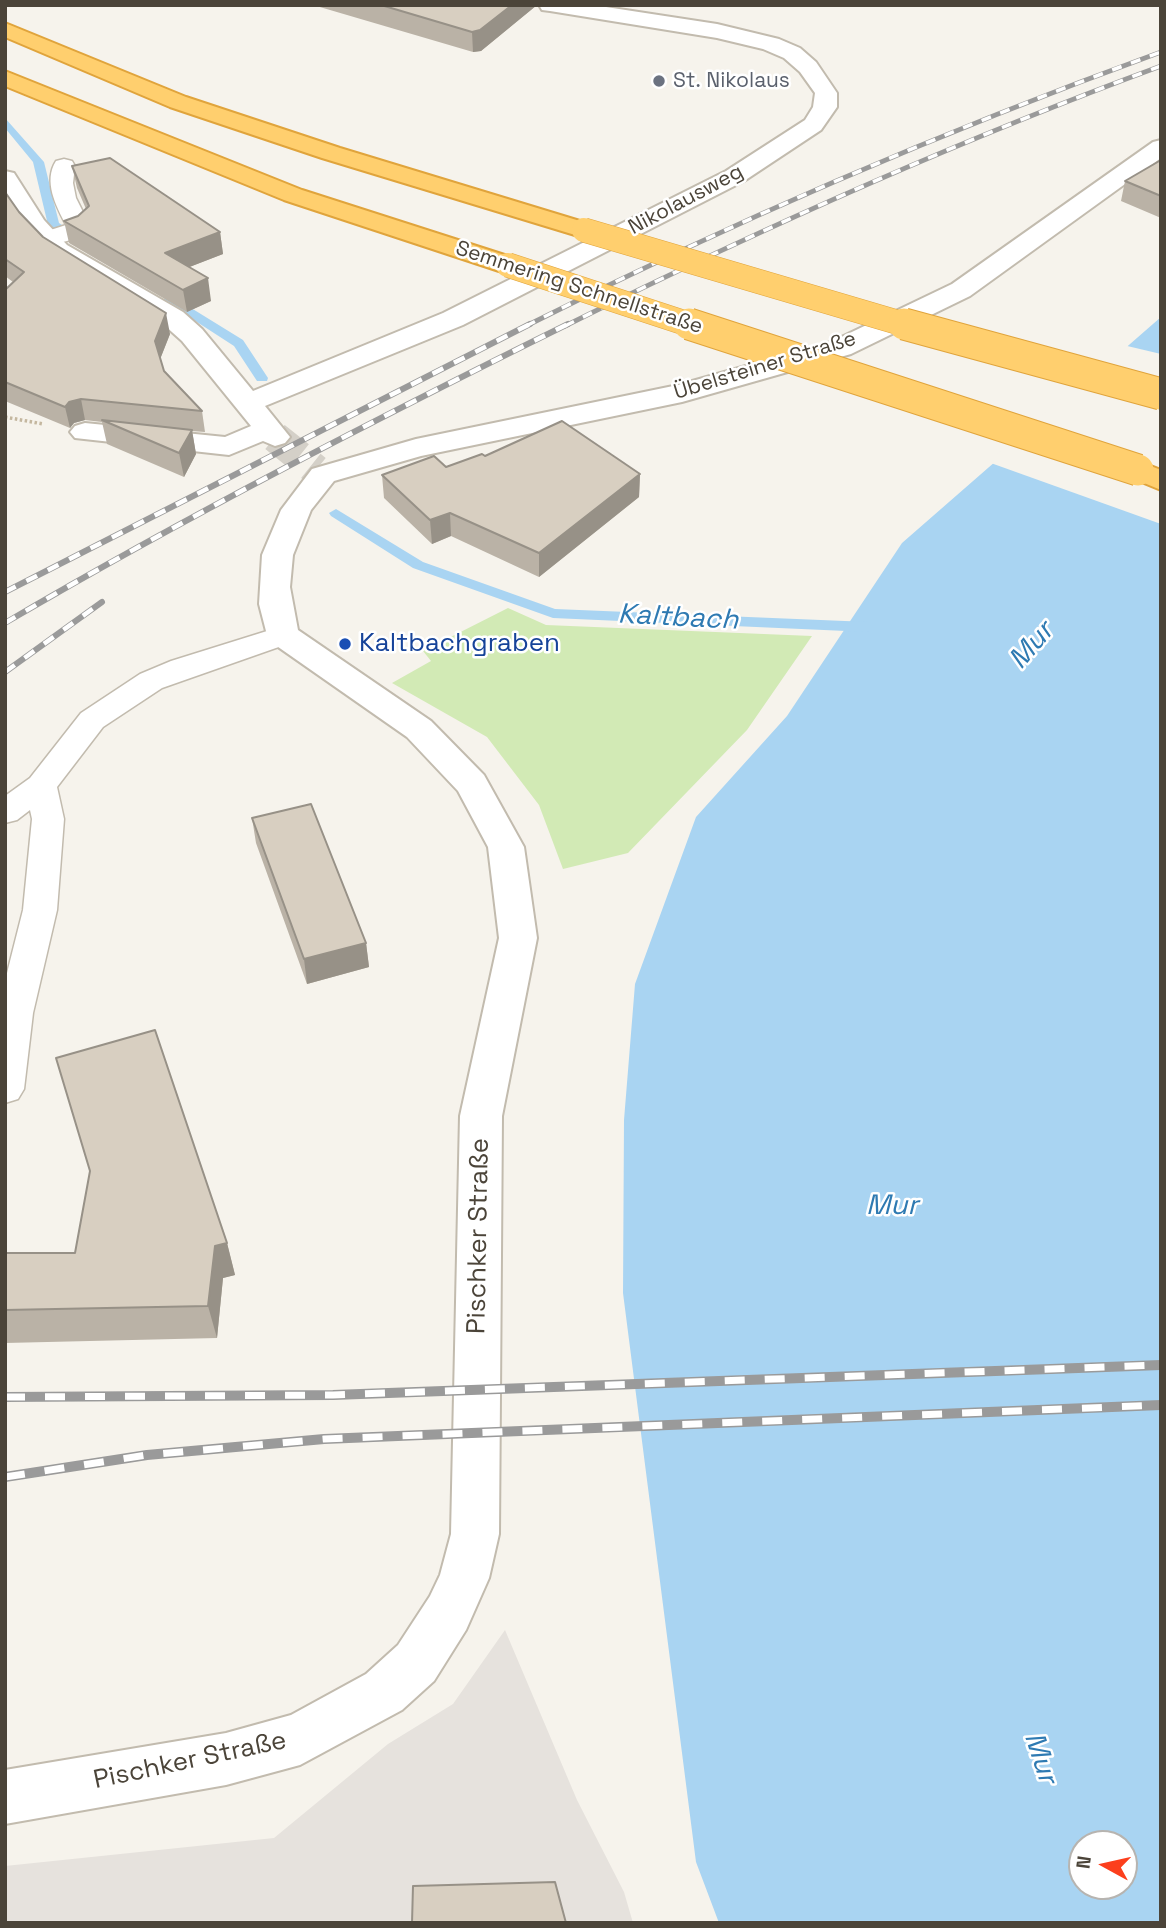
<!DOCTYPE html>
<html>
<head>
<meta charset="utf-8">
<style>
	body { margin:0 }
	#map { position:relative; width:1166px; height:1928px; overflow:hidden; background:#f6f3ec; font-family:"Space Grotesk",sans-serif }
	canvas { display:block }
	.frame { position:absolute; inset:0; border:7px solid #4b4439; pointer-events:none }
	.north { position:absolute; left:1068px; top:1830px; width:70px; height:70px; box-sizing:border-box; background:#fff; border:2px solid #b7b4b0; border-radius:50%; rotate:278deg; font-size:19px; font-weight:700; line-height:28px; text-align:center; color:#4b4439 }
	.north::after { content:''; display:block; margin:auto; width:24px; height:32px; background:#fc3f1d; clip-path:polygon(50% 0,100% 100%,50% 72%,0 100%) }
</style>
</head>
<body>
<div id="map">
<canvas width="1166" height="1928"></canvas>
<div class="frame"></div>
<div class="north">N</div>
</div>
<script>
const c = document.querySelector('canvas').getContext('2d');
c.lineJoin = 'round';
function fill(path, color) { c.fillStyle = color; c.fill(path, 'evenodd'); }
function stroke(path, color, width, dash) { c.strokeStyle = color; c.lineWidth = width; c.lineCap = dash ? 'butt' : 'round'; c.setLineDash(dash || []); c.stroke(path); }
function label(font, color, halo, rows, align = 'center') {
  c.font = font + ' "Space Grotesk",sans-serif'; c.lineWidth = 5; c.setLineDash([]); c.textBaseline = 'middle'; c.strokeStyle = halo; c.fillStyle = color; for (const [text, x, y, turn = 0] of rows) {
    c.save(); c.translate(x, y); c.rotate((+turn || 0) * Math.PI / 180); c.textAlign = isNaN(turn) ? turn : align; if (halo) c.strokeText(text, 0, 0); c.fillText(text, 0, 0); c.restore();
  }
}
fill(new Path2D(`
	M505,1630l72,170 47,92 9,31h-628v-57l269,-28 114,-94 65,-40z`), '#e6e2dd');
fill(new Path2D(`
	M508,608l38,17 266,11 -65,94 -119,123 -65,16 -24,-64 -52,-68 -95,-54 39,-22 -8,-10z`), '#d2eab5');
fill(new Path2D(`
	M1161,317v1606h-442l-23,-61 -73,-569 1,-173 11,-136 61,-167 91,-101 115,-173zM1082,1844h42v42h-42z`), '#a9d4f2');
fill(new Path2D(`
	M1123,345l38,9v170l-173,-62z`), '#f6f3ec');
fill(new Path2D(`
	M5,118l39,44 15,61 21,14v4h-8l-24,-16 -15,-63 -28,-34z
	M170,295l73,45 25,38 -1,3h-10l-23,-35 -68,-44 -2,-3z
	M336,509l87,53 132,47 314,13 7,5 -7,5 -316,-14 -140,-50 -82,-52 -2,-3z`), '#a9d4f2');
stroke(new Path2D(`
	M275,437l41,33`), '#d4d0c8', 31, [31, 15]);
const service = new Path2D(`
	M64,159l8,2 3,5 -2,17 3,15 15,30c-9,11 -40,19 -53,16l-4,-5 4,-5 28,-9c-10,-19 -23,-44 -10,-64z
	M283,626l10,2 5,7 -5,7 -131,46 -59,39 -46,60 7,32 -7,91 -24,103 -9,76 -6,10 -13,4v-122l18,-71 9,-91 -2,-9 -13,10 -12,3v-27l25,-18 51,-65 59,-39 31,-13z`);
const minor = new Path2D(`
	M539,5h54l124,19 62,15 21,9 16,14 21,31v14l-16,23 -77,51 -281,144 -198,81 25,31 -5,6 -10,3 -12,-5 -34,14 -154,-17 -5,-6 5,-6 10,-3 140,14 26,-11 -69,-85 -19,-17 -114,-69 -23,-24 -21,-31v-29l9,2 30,47 23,25 116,67 19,17 51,62 190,-78 283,-142 79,-51 8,-13 2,-14 -15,-21 -16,-14 -21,-9 -46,-11 -167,-27 -8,-1z
	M1161,140v18l-191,138 -119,58 -169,48 -261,54 -87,25 -23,29 -18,45 -3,32 8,43 133,91 53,54 40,72 13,91 -35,178 -3,418 -10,44 -23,52 -32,51 -32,29 -102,55 -74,20 -221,39v-54l221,-37 65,-18 75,-41 32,-29 32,-49 10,-21 11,-41 9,-418 39,-178 -11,-91 -30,-56 -51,-54 -136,-95 -4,-7 -8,-31 3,-49 19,-45 31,-41 104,-30 262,-54 153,-43 121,-58 201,-142z`);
const motorway = new Path2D(`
	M5,23l181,74 154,51 253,77 4,5 -4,5 -9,3 -9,-3 -253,-77 -152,-51 -165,-70z
	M5,71l297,119 215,69 4,6 -4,6 -9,2 -9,-2 -215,-71 -279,-114z
	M1138,461l23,9v20l-34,-14 -4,-6 4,-6z`);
stroke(service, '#c2bbae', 3);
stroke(minor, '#c2bbae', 4);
stroke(motorway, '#e0a43c', 4);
stroke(new Path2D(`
	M5,417l38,7`), '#c4b79f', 3.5, [2.5, 2.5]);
fill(service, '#fff');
fill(minor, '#fff');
fill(motorway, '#ffcf6e');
const railFar2 = new Path2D(`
	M526,326c206,-104 418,-195 635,-274
	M565,326c195,-97 392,-185 596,-260`);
const railFar1 = new Path2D(`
	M5,592l525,-268
	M5,623c184,-108 373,-205 563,-299
	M5,672l97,-70`);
const rail = new Path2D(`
	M5,1397l328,-2 828,-30
	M5,1477l142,-22 177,-16 837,-34`);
stroke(railFar2, '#9a9a9a', 5);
stroke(railFar1, '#9a9a9a', 6);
stroke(rail, '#9a9a9a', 10);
stroke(railFar2, '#fff', 3.5, [10]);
stroke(railFar1, '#fff', 4.5, [12]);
stroke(rail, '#fff', 7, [20]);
const motorwayBridgeFar1 = new Path2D(`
	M584,230l326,96
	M508,265l186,61`);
const motorwayBridge = new Path2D(`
	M689,324l449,146
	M904,324l257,70`);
stroke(motorwayBridgeFar1, '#e0a43c', 25, []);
stroke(motorwayBridge, '#e0a43c', 33, []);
stroke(motorwayBridgeFar1, '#ffcf6e', 24);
stroke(motorwayBridge, '#ffcf6e', 31);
fill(new Path2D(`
	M313,5h224l-56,46 -8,1z
	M1161,160v58l-40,-17 4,-20z
	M72,166l148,66 3,22 -34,13 22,34 -24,11 -118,-69 -5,-22 14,-5 8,-7 -9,-21z
	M5,192l14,20 24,25 127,97 -10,25 4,12 38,40 3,21 -13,-1 4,23 -12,23 -77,-33 -5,-22 -17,-2 -11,3 -4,5 -65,-27v-111l8,-8 -8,-6z
	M485,456l155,18 -1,23 -100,80 -88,-41 -19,8 -48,-46 -2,-23 64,-8z
	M252,818l114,125 3,24 -62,17 -51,-141z
	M227,1243l8,32 -12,3 -6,60 -212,5v-90h70z`), '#bab2a6');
fill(new Path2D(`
	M512,5h25l-56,46 -8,1 -1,-20z
	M220,232l3,22 -54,21 -4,-22z
	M208,278l3,23 -24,11 -4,-22z
	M166,313l4,21 -11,28 -4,-21z
	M81,399l4,21 -11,3 -4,5 -5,-21 4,-5z
	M192,430l4,24 -12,23 -5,-24z
	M640,474l-1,23 -100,80v-24z
	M450,513l1,23 -19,8 -2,-24z
	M366,943l3,24 -62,17 -3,-25z
	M227,1243l8,32 -12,3 -6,60 -9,-32 7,-60z`), '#979187');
const building = new Path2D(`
	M381,5h131l-32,25 -8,2z
	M110,158l110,74 -55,21 43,25 -25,12 -119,-69 14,-5 11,-10 -17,-40z
	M1161,160v36l-36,-15z
	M5,192l14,20 24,25 123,76 -11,28 9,30 38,40 -121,-12 -12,3 -4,5 -60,-25v-92l19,-18 -19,-13z
	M102,420l90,10 -13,23z
	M562,421l78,53 -101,79 -89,-40 -20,7 -48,-45 52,-19 12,11 36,-13 3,2z
	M311,804l55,139 -62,16 -52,-141z
	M155,1030l72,213 -12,3 -7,60 -203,4v-57h70l15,-82 -34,-113z
	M555,1882l11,41h-154l1,-37z`);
fill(building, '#d8cfc1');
stroke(building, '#979187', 2);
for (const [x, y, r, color] of [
	[659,81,7,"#6b7280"],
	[345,644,7,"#1a4fb4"]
]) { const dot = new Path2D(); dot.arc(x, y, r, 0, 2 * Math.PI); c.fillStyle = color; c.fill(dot); stroke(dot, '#fff', 2.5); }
label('21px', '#5b616d', '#fff', [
	["St. Nikolaus",673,81]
], 'left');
label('21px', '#4b4439', '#fff', [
	["Nikolausweg",686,200,-28],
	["Semmering Schnellstraße",579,288,18],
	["Übelsteiner Straße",765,366,-17]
]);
label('26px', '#164399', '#fff', [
	["Kaltbachgraben",359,644]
], 'left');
label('26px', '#4b4439', '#fff', [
	["Pischker Straße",479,1236,-89],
	["Pischker Straße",190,1761,-12]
]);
label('italic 28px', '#2e7ab2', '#fff', [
	["Kaltbach",678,618,3],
	["Mur",1032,646,-49],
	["Mur",892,1206],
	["Mur",1040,1758,72]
]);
</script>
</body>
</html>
